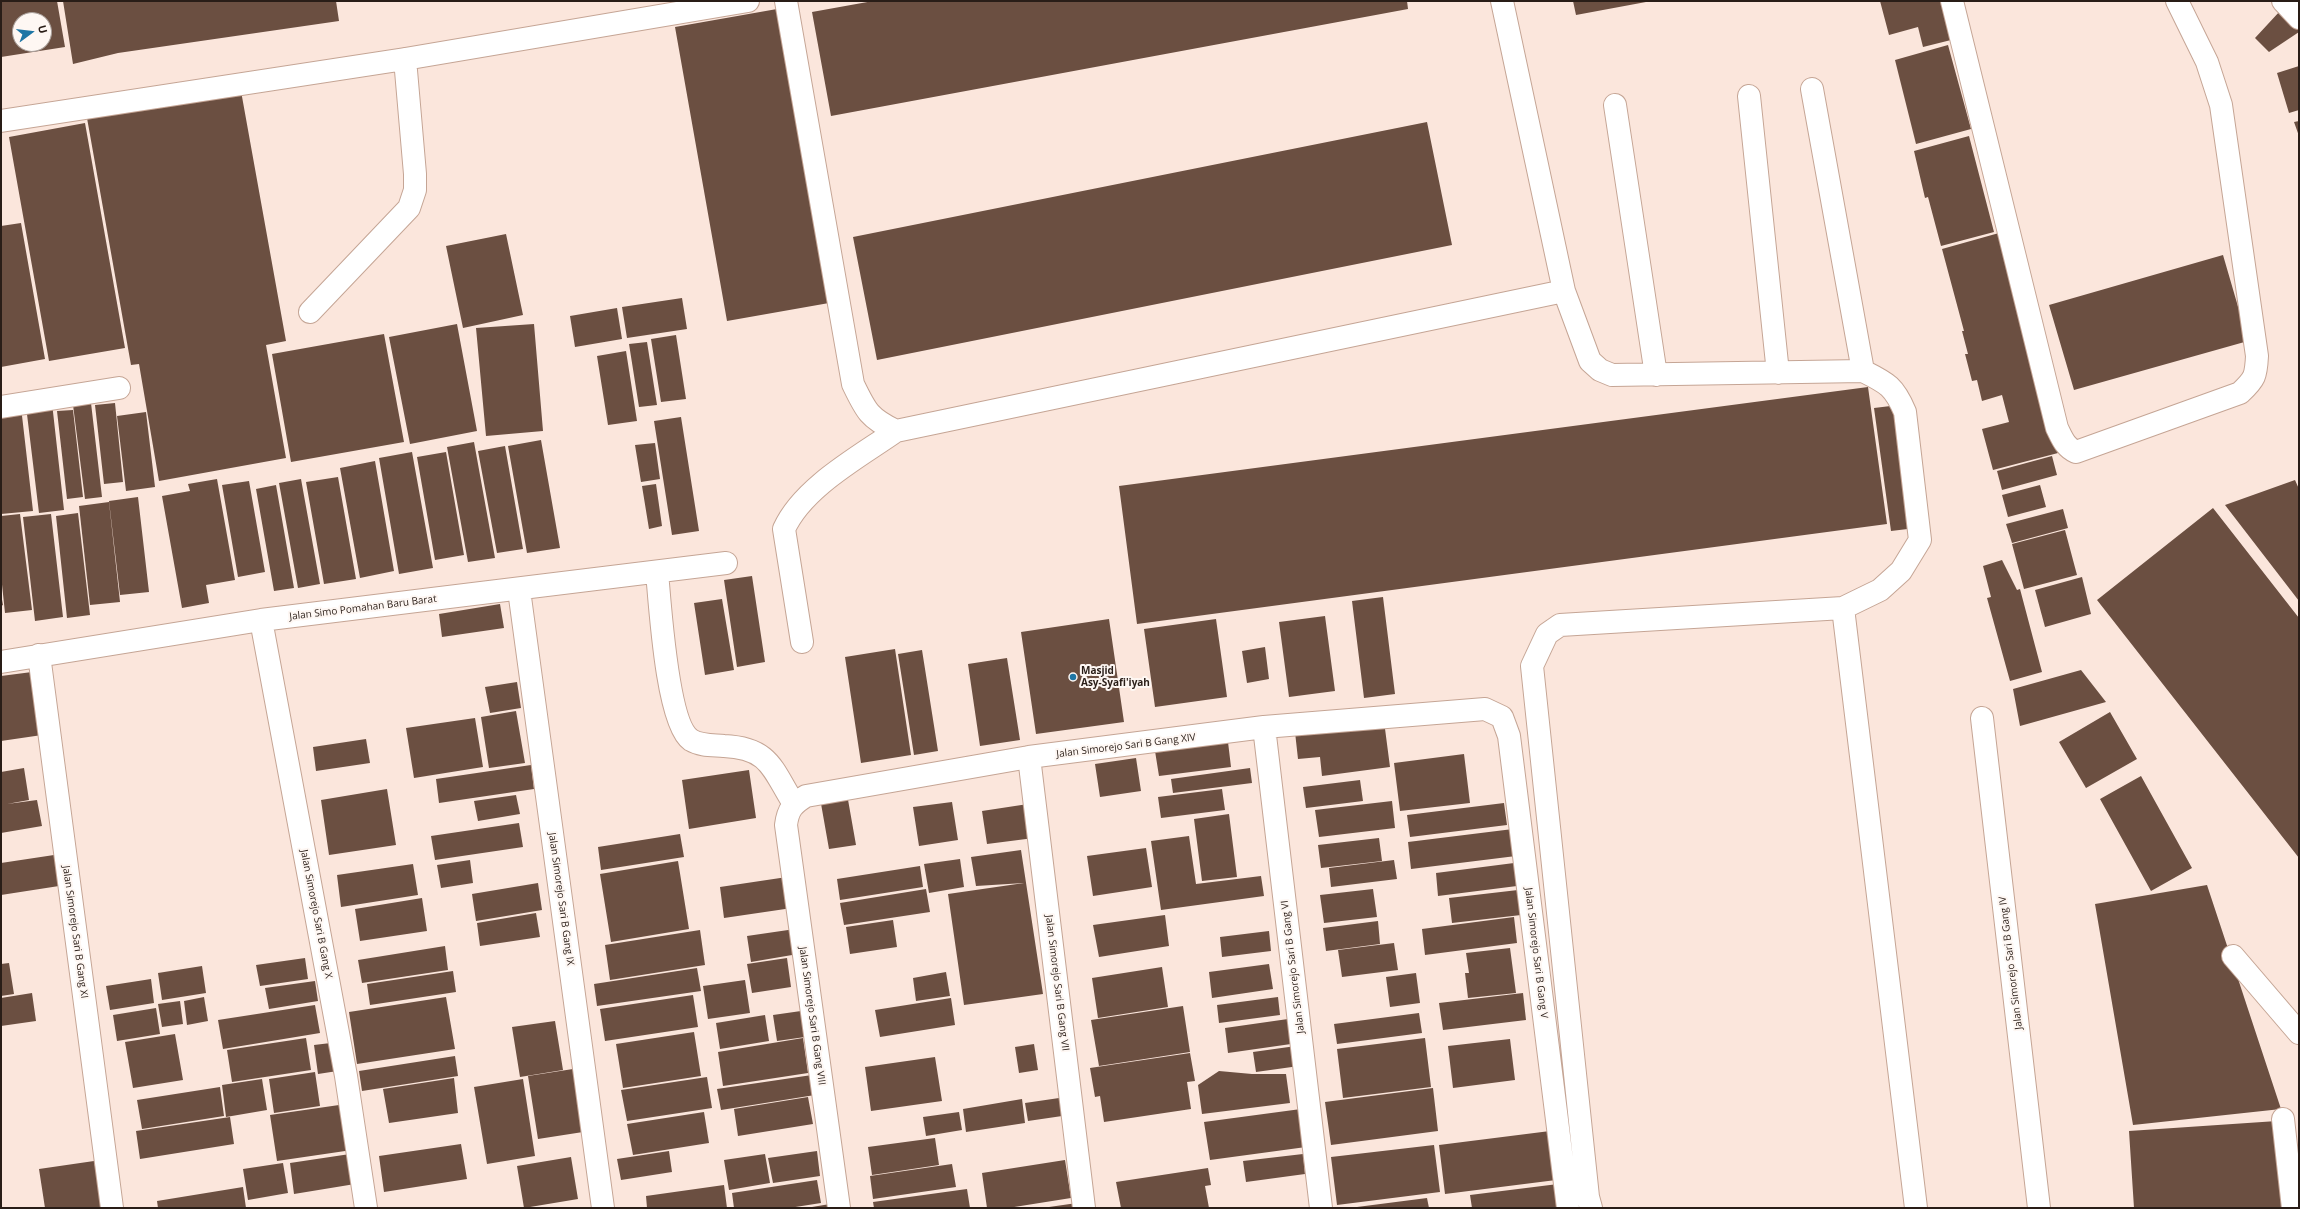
<!DOCTYPE html>
<html>
<head>
<meta charset="utf-8">
<style>
	body { margin:0 }
	#map { position:relative; width:2300px; height:1209px; overflow:hidden; background:#fbe6dc; font-family:"Open Sans",sans-serif }
	canvas { display:block }
	.frame { position:absolute; inset:0; border:2px solid #291d17; pointer-events:none }
	.north { position:absolute; left:12px; top:12px; width:40px; height:40px; box-sizing:border-box; background:#fef7f3; border:1px solid #a9a09b; border-radius:50%; rotate:75deg; font-size:11px; font-weight:700; line-height:16px; text-align:center; color:#291d17 }
	.north::after { content:''; display:block; margin:auto; width:14px; height:18px; background:#1e76a5; clip-path:polygon(50% 0,100% 100%,50% 72%,0 100%) }
</style>
</head>
<body>
<div id="map">
<canvas width="2300" height="1209"></canvas>
<div class="frame"></div>
<div class="north">U</div>
</div>
<script>
const c = document.querySelector('canvas').getContext('2d');
c.lineJoin = 'round';
function fill(path, color) { c.fillStyle = color; c.fill(path, 'evenodd'); }
function stroke(path, color, width, dash) { c.strokeStyle = color; c.lineWidth = width; c.lineCap = dash ? 'butt' : 'round'; c.setLineDash(dash || []); c.stroke(path); }
function label(font, color, halo, rows, align = 'center') {
  c.font = font + ' "Open Sans",sans-serif'; c.lineWidth = 4; c.setLineDash([]); c.textBaseline = 'middle'; c.strokeStyle = halo; c.fillStyle = color; for (const [text, x, y, turn = 0] of rows) {
    c.save(); c.translate(x, y); c.rotate((+turn || 0) * Math.PI / 180); c.textAlign = isNaN(turn) ? turn : align; if (halo) c.strokeText(text, 0, 0); c.fillText(text, 0, 0); c.restore();
  }
}
fill(new Path2D(`
	M1,1h56l8,46 -64,10zM20,20h24v24h-24z
	M63,1h273l3,20 -221,32 -45,11z
	M873,1h534l1,8 -577,107 -19,-104z
	M1573,1h73v1l-70,13z
	M1880,1h62l9,39 -28,7 -5,-20 -29,8z
	M777,9l52,294 -102,18 -52,-294z
	M2280,11l19,18v3l-30,20 -14,-14z
	M1948,45l23,84 -55,15 -21,-84z
	M2299,66v44l-10,3 -12,-40z
	M241,91l45,250 -20,4 20,113 -127,23 -20,-117 -8,1 -44,-247z
	M2299,121v15l-5,-14z
	M1427,122l25,123 -575,115 -24,-123z
	M85,123l40,225 -76,13 -40,-224z
	M1969,136l25,96 -53,14 -13,-49 -3,1 -11,-47z
	M21,223l24,136 -44,8v-141z
	M1999,233l59,220 -65,17 -11,-41 27,-7 -7,-27 -20,6 -5,-21 -5,1 -7,-27h3l-6,-23h2l-22,-82z
	M506,234l17,81 -60,13 -17,-82z
	M2223,255l25,86 -174,49 -25,-85z
	M682,298l5,31 -60,9 -5,-31z
	M617,308l5,31 -47,8 -5,-31z
	M457,324l20,107 -67,13 -21,-107z
	M534,324l9,107 -57,5 -10,-108z
	M384,334l20,108 -113,20 -19,-108z
	M676,335l10,64 -25,3 -10,-63z
	M647,342l10,63 -18,2 -10,-63z
	M626,351l11,70 -29,4 -11,-69z
	M1868,387l19,137 -750,100 -18,-138z
	M52,403l12,107 -25,3 -13,-107z
	M91,403l11,94 -17,2 -12,-94z
	M115,403l8,79 -19,2 -9,-79z
	M1899,405l17,123 -25,3 -17,-123z
	M21,407l12,104 -32,3v-105z
	M73,410l10,87 -16,2 -10,-88z
	M146,412l9,75 -29,4 -9,-75z
	M681,417l18,114 -27,4 -18,-114z
	M541,440l19,108 -33,5 -19,-107z
	M474,442l21,116 -27,4 -21,-115z
	M655,443l5,36 -19,3 -6,-37z
	M505,446l18,103 -26,4 -19,-102z
	M412,452l21,116 -34,6 -20,-116z
	M446,452l18,103 -29,5 -18,-103z
	M2052,456l5,19 -55,15 -5,-19z
	M375,461l19,110 -34,7 -20,-110z
	M338,477l18,102 -32,5 -18,-102z
	M217,479l18,101 -29,5 3,18 -27,5 -20,-112 28,-5 -2,-7z
	M301,479l19,105 -22,4 -19,-105z
	M2295,480l4,9v112l-74,-96z
	M249,481l16,91 -27,5 -16,-92z
	M656,484l6,42 -13,3 -7,-43z
	M276,485l18,103 -20,3 -18,-102z
	M2040,485l6,22 -38,10 -6,-22z
	M138,497l11,95 -29,3 -11,-94z
	M109,502l11,100 -30,3 -11,-99z
	M2213,508l86,110v240l-202,-258z
	M2063,509l5,19 -56,15 -6,-19z
	M78,513l12,102 -23,3 -11,-102z
	M20,514l12,96 -27,3 -4,-38v-59z
	M51,514l12,103 -28,4 -12,-104z
	M2065,530l12,45 -53,14 -12,-45z
	M2002,560l15,30 3,-1 22,83 -32,9 -23,-83 4,-1 -8,-31z
	M752,576l13,86 -28,5 -13,-87z
	M2082,577l9,37 -46,13 -10,-37z
	M1,594l2,11 -2,1z
	M1383,597l12,97 -31,4 -12,-97z
	M722,599l12,71 -29,5 -11,-72z
	M500,604l4,24 -62,9 -3,-23z
	M1325,616l10,75 -46,6 -10,-75z
	M1109,619l15,103 -88,12 -15,-102z
	M1216,619l11,78 -72,10 -11,-78z
	M1265,647l4,32 -22,4 -5,-32z
	M895,649l16,106 -50,8 -16,-106z
	M922,650l16,101 -24,4 -16,-101z
	M1007,658l13,82 -40,6 -12,-82z
	M2081,670l25,32 -86,24 -7,-37z
	M32,672l10,63 -41,6v-65z
	M517,682l4,26 -31,5 -5,-26z
	M516,711l9,52 -36,5 -8,-51z
	M2110,712l27,47 -51,29 -27,-46z
	M475,718l8,49 -69,11 -8,-50z
	M1384,721l6,46 -68,9 -2,-19 -22,2 -3,-27z
	M366,739l4,24 -54,8 -3,-24z
	M1228,742l3,25 -72,9 -4,-25z
	M1464,754l6,49 -70,8 -6,-48z
	M1136,758l5,33 -41,6 -5,-33z
	M531,765l3,24 -95,14 -3,-24z
	M24,768l5,32 -22,4 30,-4 5,26 -41,7v-61z
	M1250,768l2,15 -79,10 -2,-14z
	M749,770l7,48 -67,11 -7,-49z
	M2141,776l51,92 -41,23 -51,-92z
	M1360,780l3,21 -57,7 -3,-21z
	M387,789l9,56 -67,10 -8,-55z
	M1222,789l3,21 -64,8 -3,-21z
	M847,794l9,51 -27,4 -9,-51z
	M516,795l4,19 -42,7 -4,-20z
	M1392,801l3,27 -76,9 -4,-27z
	M952,802l6,38 -39,6 -6,-39z
	M1504,803l3,22 -97,12 -3,-22z
	M1028,804l6,34 -47,6 -5,-33z
	M1229,814l8,63 -35,4 -8,-62z
	M519,823l4,24 -88,13 -4,-24z
	M1513,829l3,27 -105,13 -3,-27z
	M680,834l4,23 -83,13 -3,-23z
	M1189,836l7,48 65,-8 3,20 -103,14 -10,-69z
	M1379,838l3,23 -61,7 -3,-23z
	M1146,848l6,39 -59,9 -6,-40z
	M1021,850l22,144 -79,11 -16,-111 76,-11 -48,3 -5,-29z
	M54,855l5,31 -58,9v-32z
	M960,859l4,28 -35,6 -5,-29z
	M470,860l3,23 -32,5 -4,-23z
	M1394,860l3,19 -66,8 -2,-19z
	M678,861l11,68 -78,13 -11,-68z
	M1514,863l3,23 -79,10 -2,-23z
	M413,864l5,31 -77,12 -4,-32z
	M920,866l3,21 -83,13 -3,-21z
	M787,877l5,31 -68,10 -4,-31z
	M538,883l4,27 -66,11 -4,-27z
	M2207,885l74,224 -148,16 -38,-221z
	M926,889l4,23 -86,13 -4,-22z
	M1373,889l4,28 -53,6 -4,-28z
	M1518,890l3,25 -69,8 -3,-25z
	M422,898l5,33 -67,10 -5,-32z
	M536,913l4,24 -60,9 -3,-23z
	M1165,915l4,31 -70,11 -6,-32z
	M1514,917l3,26 -92,12 -3,-26z
	M893,920l4,27 -47,7 -4,-27z
	M1378,921l2,23 -54,7 -3,-23z
	M795,929l3,25 -47,8 -4,-26z
	M700,930l5,35 -95,15 -5,-35z
	M1269,931l2,20 -49,6 -2,-20z
	M1394,943l4,27 -56,7 -4,-27z
	M445,946l3,24 -86,13 -4,-23z
	M1510,948l6,45 -48,5 -3,-25h4l-3,-20z
	M305,958l3,21 -48,7 -4,-21z
	M787,958l4,29 -39,6 -5,-29z
	M9,963l5,31 -13,2v-32z
	M1269,964l4,25 -61,9 -3,-26z
	M202,966l4,27 -44,7 -4,-27z
	M1162,967l6,40 -70,11 -6,-40z
	M697,968l4,23 -104,15 -3,-22z
	M453,971l3,21 -86,13 -3,-21z
	M946,972l4,24 -34,5 -3,-23z
	M1416,973l4,30 -30,4 -4,-30z
	M151,979l3,24 -44,7 -4,-24z
	M745,980l5,33 -42,6 -5,-33z
	M315,981l3,20 -49,8 -4,-21z
	M32,993l4,28 -35,5v-28z
	M1523,993l3,27 -83,10 -4,-27z
	M693,995l5,32 -93,14 -5,-32z
	M204,997l4,24 -21,4 -3,-24z
	M446,997l9,52 -98,15 -8,-52z
	M1278,997l2,18 -61,8 -2,-18z
	M951,998l4,27 -75,12 -5,-27z
	M180,1001l3,23 -21,3 -4,-23z
	M315,1005l5,28 -97,16 -5,-29z
	M1183,1006l7,46 -91,14 -8,-46z
	M156,1008l4,26 -43,7 -4,-26z
	M801,1011l4,26 -28,4 -4,-26z
	M1419,1013l3,20 -85,11 -3,-20z
	M765,1015l4,26 -49,8 -4,-26z
	M1288,1019l3,25 -63,9 -3,-25z
	M555,1021l8,49 -43,7 -8,-50z
	M694,1032l7,44 -78,12 -7,-44z
	M175,1034l8,46 -50,8 -8,-46z
	M306,1038l5,32 -79,12 -5,-32z
	M803,1038l5,35 -85,13 -5,-34z
	M1425,1038l6,49 -88,11 -6,-49z
	M1510,1039l5,41 -62,8 -5,-42z
	M339,1042l5,28 -26,4 -4,-29z
	M1034,1044l4,26 -19,3 -4,-26z
	M1296,1046l3,20 -43,6 -3,-20z
	M1190,1053l5,28 -8,1 4,27 -87,13 -4,-26 -5,1 -5,-29z
	M455,1056l3,20 -96,15 -3,-20z
	M935,1057l7,44 -71,10 -6,-44z
	M573,1069l10,63 -45,7 -10,-63z
	M1219,1071l33,3h34l4,29 -88,11 -4,-29z
	M315,1072l5,34 -46,7 -5,-34z
	M812,1075l3,20 -94,15 -4,-21z
	M707,1077l5,31 -85,13 -6,-31z
	M454,1078l4,35 -69,10 -6,-34z
	M262,1079l5,31 -41,7 -4,-32z
	M523,1079l12,77 -48,8 -13,-77z
	M220,1087l4,29 -82,13 -5,-29z
	M1433,1088l5,43 -107,14 -6,-43z
	M808,1097l5,27 -75,12 -4,-27z
	M1066,1097l3,18 -41,6 -3,-18z
	M1022,1099l3,24 -59,9 -3,-23z
	M346,1104l6,46 -75,11 -7,-46z
	M1301,1109l5,38 -96,13 -6,-38z
	M704,1112l5,31 -76,12 -6,-31z
	M959,1112l3,18 -36,6 -3,-19z
	M230,1117l4,27 -94,15 -4,-28z
	M2277,1121l7,87h-150l-5,-77z
	M1558,1130l6,49 -119,15 -6,-49z
	M935,1138l4,27 -67,10 -4,-28z
	M461,1144l6,35 -83,13 -5,-36z
	M1434,1145l6,47 -103,13 -6,-48z
	M669,1151l3,21 -51,8 -4,-21z
	M817,1151l3,25 -47,7 -5,-25z
	M350,1154l5,30 -61,10 -4,-31z
	M765,1154l5,29 -41,7 -5,-30z
	M1303,1154l2,20 -59,8 -3,-21z
	M571,1157l7,42 -54,9 -7,-42z
	M1065,1160l6,38 -63,10h-21l-5,-35z
	M94,1161l8,47h-57l-6,-39z
	M283,1163l5,30 -40,7 -5,-31z
	M952,1164l4,23 -83,12 -3,-23z
	M1208,1168l3,17 -6,1 4,22h-88l-5,-26z
	M817,1180l4,23 -32,5h-55l-2,-15z
	M1558,1184l3,24h-89l-2,-13z
	M724,1185l3,23h-80l-1,-12z
	M243,1187l3,21h-88l-1,-7z
	M967,1189l3,19h-96l-1,-6z
	M1427,1198l2,10h-71l-1,-1z
	M836,1203l1,5h-25v-1z
	M1077,1203l1,5h-29v-1z`), '#6b4f41');
const minor = new Path2D(`
	M786,1l67,383c13,27 16,34 43,47l668,-140 -62,-290
	M1952,1l105,427c5,10 8,19 19,24l164,-59c15,-14 16,-17 17,-37l-36,-251 -14,-43 -30,-61
	M2283,1l16,17
	M1812,89l51,282
	M1749,96l29,277
	M1615,105l41,270
	M1,121l404,-62 343,-58
	M1564,291l26,70 10,9 12,5 251,-4c24,12 31,15 42,41l15,128 -19,31 -21,19 -37,18 73,600
	M310,312l99,-104 6,-18v-16l-10,-115
	M1,407l118,-19
	M657,572c3,32 10,152 34,168 10,6 22,5 33,6 46,2 48,23 70,58
	M519,590l84,618
	M261,620l85,456 20,132
	M802,642l-18,-113c19,-42 75,-72 112,-98
	M39,655l73,553
	M1,662l260,-42 465,-57
	M1982,718l57,490
	M1264,727l57,481
	M1029,757l55,451
	M2233,956l66,77
	M2283,1119l10,89
	M839,1208l-53,-383c2,-16 7,-21 20,-29l223,-39 235,-30 221,-18 17,8 7,19 59,472
	M1591,1208l-3,-11 -56,-531 15,-32 13,-9 283,-17`);
stroke(minor, '#c5a595', 24);
stroke(minor, '#fff', 22);
for (const [x, y, r, color] of [
	[1073,677,4,"#1e76a5"]
]) { const dot = new Path2D(); dot.arc(x, y, r, 0, 2 * Math.PI); c.fillStyle = color; c.fill(dot); stroke(dot, '#fef7f3', 1.5); }
label('10px', '#291d17', '#fef7f3', [
	["Jalan Simo Pomahan Baru Barat",363,608,-7],
	["Jalan Simorejo Sari B Gang XIV",1126,746,-7],
	["Jalan Simorejo Sari B Gang IX",561,899,82],
	["Jalan Simorejo Sari B Gang X",316,914,79],
	["Jalan Simorejo Sari B Gang XI",75,932,82],
	["Jalan Simorejo Sari B Gang V",1536,953,83],
	["Jalan Simorejo Sari B Gang IV",2011,963,-97],
	["Jalan Simorejo Sari B Gang VI",1293,967,-97],
	["Jalan Simorejo Sari B Gang VII",1057,983,83],
	["Jalan Simorejo Sari B Gang VIII",812,1016,82]
]);
label('bold 10px', '#291d17', '#fef7f3', [
	["Masjid",1081,671],
	["Asy-Syafi'iyah",1081,683]
], 'left');
</script>
</body>
</html>
